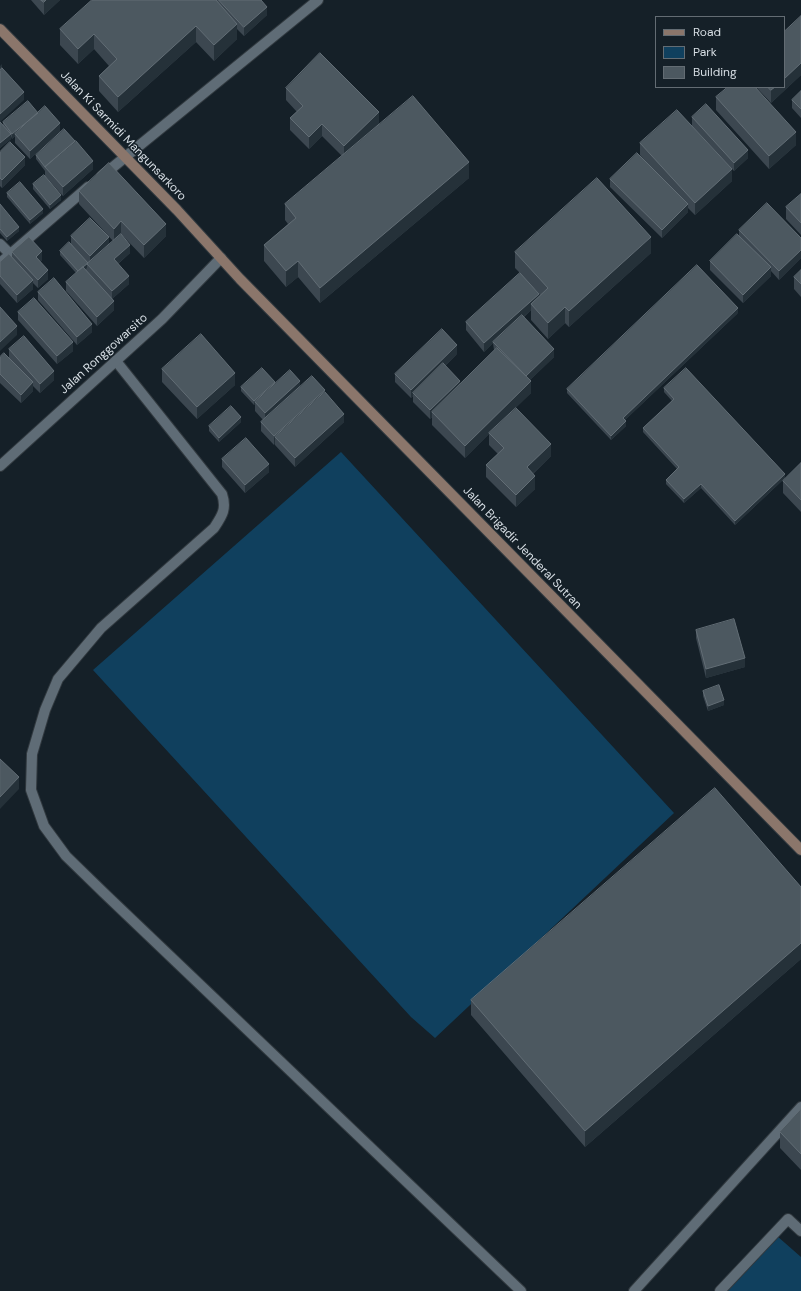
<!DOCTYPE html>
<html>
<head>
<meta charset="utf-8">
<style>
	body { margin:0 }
	#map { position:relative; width:801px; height:1291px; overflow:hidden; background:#152028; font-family:"DM Sans",sans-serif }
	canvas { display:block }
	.legend { position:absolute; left:655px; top:16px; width:130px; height:72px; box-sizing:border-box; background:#152028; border:1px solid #636c73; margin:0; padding:5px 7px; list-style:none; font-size:12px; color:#d7dee4 }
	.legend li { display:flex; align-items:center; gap:8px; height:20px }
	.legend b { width:20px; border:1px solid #636c73 }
</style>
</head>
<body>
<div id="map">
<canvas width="801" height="1291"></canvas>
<ul class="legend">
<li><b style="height:5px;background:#8b766b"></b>Road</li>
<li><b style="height:11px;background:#10405e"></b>Park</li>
<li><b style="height:11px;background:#4c5860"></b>Building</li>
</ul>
</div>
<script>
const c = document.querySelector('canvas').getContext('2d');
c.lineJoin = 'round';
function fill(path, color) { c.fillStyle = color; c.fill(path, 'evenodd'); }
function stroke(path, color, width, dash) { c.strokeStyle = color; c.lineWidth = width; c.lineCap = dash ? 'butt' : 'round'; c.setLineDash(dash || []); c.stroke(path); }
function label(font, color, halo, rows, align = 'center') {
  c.font = font + ' "DM Sans",sans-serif'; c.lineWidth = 3; c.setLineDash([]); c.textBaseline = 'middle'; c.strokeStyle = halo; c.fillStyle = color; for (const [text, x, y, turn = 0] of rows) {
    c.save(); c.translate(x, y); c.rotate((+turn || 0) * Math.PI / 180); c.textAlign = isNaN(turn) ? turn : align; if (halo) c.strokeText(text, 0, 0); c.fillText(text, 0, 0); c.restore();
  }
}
fill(new Path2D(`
	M341,452l333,361 -239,225 -24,-21 -318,-347z
	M777,1236l24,21v34h-75z`), '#10405e');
const service = new Path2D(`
	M0,244l10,10
	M720,1291l68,-72 13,12`);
const minor = new Path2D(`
	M102,176l216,-176
	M0,263l88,-76
	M116,361l106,133c5,15 0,22 -8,34l-113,100 -43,51 -13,31 -13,44 -1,36 13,36 22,30 38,37 417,398
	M634,1291l167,-184`);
const tertiary = new Path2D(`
	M0,466l162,-147 59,-61`);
const secondary = new Path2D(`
	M0,29l177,181 63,69 561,571`);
stroke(service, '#31393f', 12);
stroke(minor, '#31393f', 12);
stroke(tertiary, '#31393f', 12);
stroke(secondary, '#31393f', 12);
stroke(service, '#5f6c76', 10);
stroke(minor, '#5f6c76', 10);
stroke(tertiary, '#5f6c76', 10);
stroke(secondary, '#8b766b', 10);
fill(new Path2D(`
	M31,0h29l-16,15z
	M92,0h169l6,15 -23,21 -7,-7v10l-23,22 -18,-19 -78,70 -19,-21v-15l10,-10 -15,-17 -16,15 -18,-19v-16z
	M801,16v59l-30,28 -15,-16h28z
	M286,88l93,36 90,54 -149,125 -22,-26 -12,10 -22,-26v-16l24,-21 -3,-4v-16l57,-48 -20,-20 -13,13 -19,-19v-12l7,-6 -11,-12z
	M801,91v27l-9,-10v-8z
	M716,97l80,48 -27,24 -53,-59z
	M38,113l22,18 -30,28 -15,-16v-7l-3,3 -1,-3v3l-11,9v-25l3,2v-3z
	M692,117l56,41 -14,13 -42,-45z
	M640,143l92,38 -37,34 -7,-7v4l-26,26 -52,-51v-8l37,-16 -7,-8z
	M0,152l25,13 -23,23 -2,-2z
	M36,155l57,14 -30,27 -18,-20v-5l-9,-12z
	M33,184l28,16 -11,9 -17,-20z
	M79,191l87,45 -22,22 -23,-24 9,19 -12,11 11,20 -17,15 2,11 -17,16 -31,-35v-9l10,-9 -16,-18v-4l11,-7v-8l38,9 4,-4 -34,-37z
	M7,193l36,20 -13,11 -23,-27z
	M801,194v41l-15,-16v-12z
	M0,204l19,27 -12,10 -7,-8z
	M739,230l62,8v20l-22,22 -8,-9v5l-28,27 -33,-33v-9l29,-25z
	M12,252l30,8 -2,2 8,17 -10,9 -5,-5v6l-16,14 -17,-19v-22l12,-4z
	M515,252l136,1 -82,74 -4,-4 -17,16 -17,-19v-10l-7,7 30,40 -24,23 1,13 -20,19 40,44 -18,18 2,15 -19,18 -30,-30v-12l12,-11 -9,-9v-11l-24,24 -33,-33v-8l-2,2 -17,-17v-6l-2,2 -16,-16v-8l62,-20 -12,12 15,18 34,-34 -1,-7 -9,9 -18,-22v-8l54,-49 -5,-5zM534,288l6,7 -1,1z
	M801,270v27l-7,-8v-12z
	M38,292l54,40 -15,13 -39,-45z
	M18,312l55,39 -16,13 -39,-44z
	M738,313l-113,107 1,6 -15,14 -44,-47v-4z
	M9,349l45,31 -14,13 -7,-7v5l-12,12 -21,-20v-26h9z
	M162,369l73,16 -38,34 -35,-37z
	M275,384l25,3 25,6 19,29 -49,45 -20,-22v-2l-1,2 -13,-14v-9l2,-2 -8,-9v-7l-1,1 -13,-14v-4z
	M664,388l121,90 -50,47 -34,-37 -17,15 -18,-19v-4l11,-11 -34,-37v-4l29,-27 -8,-9z
	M241,422l-22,20 -10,-11v-5z
	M222,459l47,13 -24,21 -23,-26z
	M801,463v49l-18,-19v-12z
	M696,630l49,37 -39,11 -10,-40z
	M703,691l21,14 -16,6 -5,-15z
	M801,887v72l-216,188 -114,-132v-15z
	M801,1109v61l-21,-22v-16z`), '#3c4750');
fill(new Path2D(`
	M46,0h14l-16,15v-13z
	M267,7v8l-23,21v-9z
	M237,24v15l-23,22v-16z
	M196,26v16l-78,70v-15z
	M94,34v15l-16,15v-15z
	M801,63v12l-30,28v-13l4,-3h9v-8z
	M2,64v9l-2,1v-8z
	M24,92v8l-24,22v-8z
	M379,112v12l-35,35v-13z
	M38,113l-23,21v2l-3,3v-5z
	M60,123v8l-30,28v-8z
	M322,124v12l-13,13v-12z
	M796,132v13l-27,24v-13z
	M11,134v5l-11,9v-5z
	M748,150v8l-14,13v-8z
	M25,157v8l-23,23v-8z
	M93,161v8l-30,27v-9z
	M469,162v16l-149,125v-15z
	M732,169v12l-37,34v-12z
	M61,195v5l-11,9v-4z
	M688,204v8l-26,26v-8z
	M43,209v4l-13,11v-4z
	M121,221v13l-7,7v-12z
	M166,224v12l-22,22v-13z
	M19,227v4l-12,10v-4z
	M109,237v9l-19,18v-8z
	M651,237v16l-82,74v-16z
	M130,245v8l-16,14v-8z
	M801,250v8l-22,22v-9z
	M42,251v9l-6,6v-9z
	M298,261v16l-12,10v-16z
	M87,264v4l-9,8v-4z
	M771,267v9l-28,27v-8z
	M48,270v9l-10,9v-8z
	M129,276v8l-17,15v-8z
	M33,280v9l-16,14v-8z
	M539,294v9l-8,1v6l-37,33 -1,-1v1l-9,9v-9z
	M114,301v9l-17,16v-9z
	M565,307v16l-17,16v-16z
	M738,308v5l-115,109v-4z
	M92,324v8l-15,13v-8z
	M17,326v9l-17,16v-9z
	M73,342v9l-16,13v-8z
	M457,345v9l-43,41 -1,-2v3l-2,2v-8z
	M554,349v8l-28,27v-8z
	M54,371v9l-14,13v-9z
	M235,373v12l-38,34v-12z
	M300,381v9l-35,32v-9z
	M460,381v8l-28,23v5l-2,2v-9z
	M531,381v12l-66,65v-12z
	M33,382v9l-12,12v-8z
	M275,382v4l-20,16v2l-1,1v-4z
	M325,390v9l-50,38v6l-1,2v-9z
	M344,414v8l-49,45v-9z
	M241,417v5l-22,20v-4z
	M626,421v5l-15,14v-4z
	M551,444v12l-24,23v-12z
	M269,464v8l-24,21v-8z
	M785,474v4l-50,47v-4z
	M535,476v13l-19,18v-12z
	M701,484v4l-17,15v-4z
	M745,658v9l-39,11v-9z
	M724,700v5l-16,6v-5z
	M19,777v12l-19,20v-12z
	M801,943v16l-216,188v-16z`), '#253139');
const building = new Path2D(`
	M41,0h5l-2,2z
	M92,0h124l21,24 -23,21 -18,-19 -78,71 -19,-21 18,-17 -23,-25 -16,15 -18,-20z
	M219,0h42l6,7 -23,20z
	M801,16v47l-17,16v-47z
	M320,53l59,59 -35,34 -22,-22 -13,13 -19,-19 13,-12 -17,-18z
	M2,68l22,24 -24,22v-43z
	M728,87h27l41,45 -27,24 -53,-59z
	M768,87h7l-4,3z
	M801,91v18l-9,-9z
	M413,96l56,66 -149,126 -22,-27 -12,10 -22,-26 32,-27 -11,-14z
	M28,101l10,12 -26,21 -9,-12z
	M706,104l42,46 -14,13 -42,-46z
	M45,106l15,17 -30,28 -15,-17z
	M677,110l55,59 -37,34 -55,-60z
	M0,122l11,12 -11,9z
	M64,129l11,12 -30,26 -9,-12z
	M76,141l17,20 -30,26 -18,-20z
	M10,142l15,15 -23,23 -2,-2v-26z
	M637,153l51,51 -26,26 -52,-51z
	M109,163l57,61 -22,21 -23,-24 -7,8 -35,-38z
	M44,175l17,20 -11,10 -17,-21z
	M597,178l54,59 -82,74 -4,-4 -17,16 -17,-19 17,-16 -33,-36z
	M20,182l23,27 -13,11 -23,-27z
	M801,194v29l-15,-16z
	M767,203l34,35v12l-22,21 -40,-41z
	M0,204l19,23 -12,10 -7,-8z
	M90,218l19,19 -19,19 -19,-20z
	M121,234l9,11 -16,14 15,17 -17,15 -25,-27z
	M737,234l34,33 -28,28 -33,-34z
	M29,237l13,14 -6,6 12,13 -10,10 -26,-28z
	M69,242l19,21 -10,8 -18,-20z
	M9,254l24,26 -16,15 -17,-19v-14z
	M697,265l41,43 -115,110 3,3 -15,15 -44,-47z
	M83,267l31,34 -17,16 -31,-35z
	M801,270v14l-7,-7z
	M520,273l19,21 -55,49 -18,-21z
	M54,278l38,46 -15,13 -39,-45z
	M34,298l39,44 -16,14 -39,-44z
	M0,307l17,19 -17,16z
	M522,315l32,34 -28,27 -33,-34z
	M442,329l15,16 -46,45 -16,-16z
	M201,334l34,39 -38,34 -35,-38z
	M24,336l30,35 -14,13 -31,-35z
	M497,348l34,33 -66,65 -33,-34z
	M4,353l29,29 -12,13 -21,-21v-17z
	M443,363l17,18 -30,29 -17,-17z
	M262,368l13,14 -21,19 -13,-14z
	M686,368l99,106 -50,47 -34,-37 -17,15 -18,-19 13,-13 -36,-39 31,-29 -10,-11z
	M290,370l10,11 -35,32 -10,-11z
	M312,376l13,14 -51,46 -13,-14z
	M325,392l19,22 -49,44 -20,-21z
	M231,406l10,11 -22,21 -10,-12z
	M516,408l35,36 -24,23 8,9 -19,19 -30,-30 18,-17 -15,-15z
	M246,438l23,26 -24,21 -23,-26z
	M801,463v37l-18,-19z
	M734,619l11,39 -39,11 -10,-39z
	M719,685l5,15 -16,6 -5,-15z
	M0,759l19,18 -19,20z
	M715,788l86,99v56l-216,188 -114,-131z
	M801,1109v45l-21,-22z`);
fill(building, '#4c5860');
stroke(building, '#626d75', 1);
label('12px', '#d7dee4', '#152028', [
	["Jalan Ki Sarmidi Mangunsarkoro",123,136,46],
	["Jalan Ronggowarsito",104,354,-42],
	["Jalan Brigadir Jenderal Sutran",522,548,46]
]);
</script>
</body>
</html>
